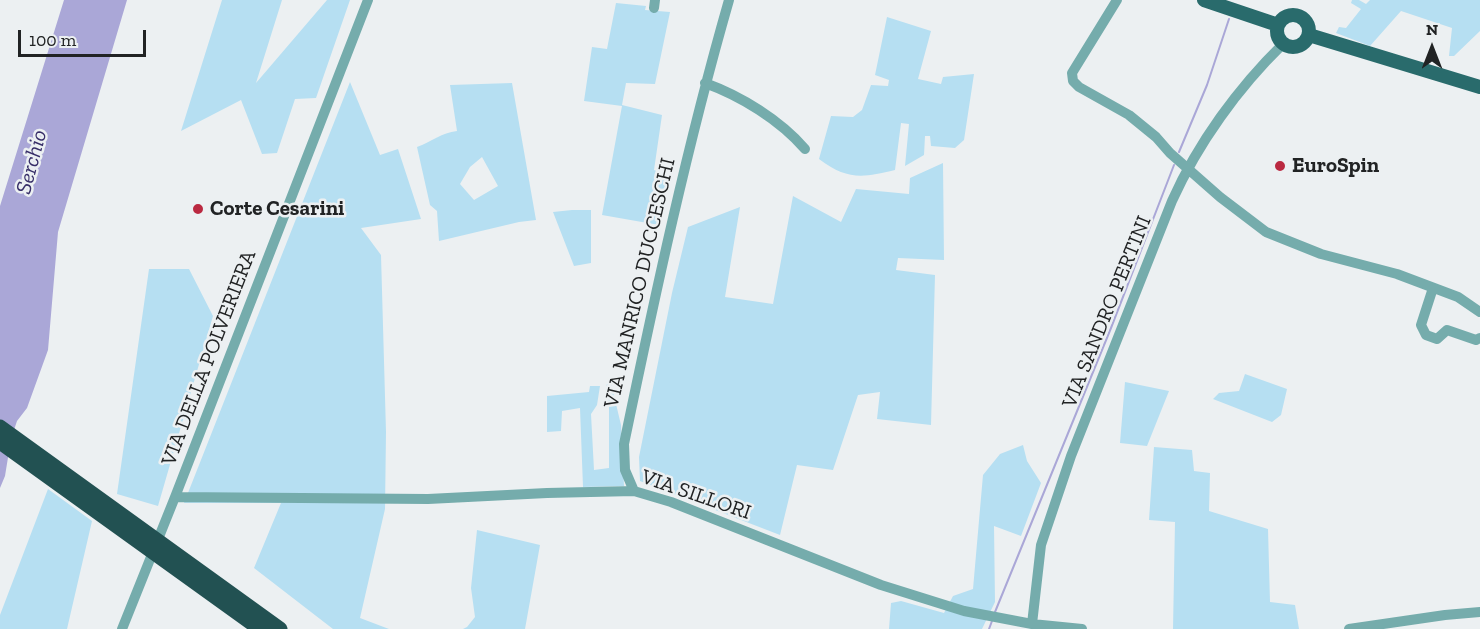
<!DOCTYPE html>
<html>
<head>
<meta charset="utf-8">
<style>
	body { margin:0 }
	#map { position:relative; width:1480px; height:629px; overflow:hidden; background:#ecf0f2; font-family:"Zilla Slab",serif }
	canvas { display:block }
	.north { position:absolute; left:1402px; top:18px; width:60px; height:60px; -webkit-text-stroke:4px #ecf0f2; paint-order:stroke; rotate:0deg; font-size:16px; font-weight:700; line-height:24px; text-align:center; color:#212324 }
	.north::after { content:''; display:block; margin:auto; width:21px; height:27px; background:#212324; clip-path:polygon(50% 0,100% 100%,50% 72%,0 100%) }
	.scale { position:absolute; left:18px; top:30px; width:128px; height:27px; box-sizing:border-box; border:3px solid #212324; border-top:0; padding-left:8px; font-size:18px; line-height:21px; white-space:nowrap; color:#212324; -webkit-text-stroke:4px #ecf0f2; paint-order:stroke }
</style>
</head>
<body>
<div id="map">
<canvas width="1480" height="629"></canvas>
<div class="north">N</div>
<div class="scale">100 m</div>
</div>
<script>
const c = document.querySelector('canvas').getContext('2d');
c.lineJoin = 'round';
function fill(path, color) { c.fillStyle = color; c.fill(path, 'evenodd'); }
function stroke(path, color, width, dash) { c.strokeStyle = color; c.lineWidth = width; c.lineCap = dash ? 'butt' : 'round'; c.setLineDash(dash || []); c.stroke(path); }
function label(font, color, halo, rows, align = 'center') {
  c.font = font + ' "Zilla Slab",serif'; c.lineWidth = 5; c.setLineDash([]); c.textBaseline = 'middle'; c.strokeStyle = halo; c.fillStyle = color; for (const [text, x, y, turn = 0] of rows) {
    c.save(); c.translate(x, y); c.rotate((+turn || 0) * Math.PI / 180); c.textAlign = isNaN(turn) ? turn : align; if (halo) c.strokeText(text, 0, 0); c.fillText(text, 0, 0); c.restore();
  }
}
fill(new Path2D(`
	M222,0h60l-26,83 71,-83h23l-34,98 -21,1 -18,54 -15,1 -21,-54 -60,31z
	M1352,0h7l7,4 4,-4h110v31l-26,25h-5l3,-28 -51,-17 -31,35 -34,-13 3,-6 7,1 15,-19 -10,-6z
	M616,3l30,3 -1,4 25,2 -15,72 -29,-1 -4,22 40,10 -8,55 14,6 -9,49 -57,-10 20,-109 -38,-5 8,-54 15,2z
	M887,17l44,14 -13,48 23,5 2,-7 31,-3 -10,66 -9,8 -24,-2 -1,-10h-5l-1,19 -19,11 4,-42 -8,-1 -6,47c-33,8 -48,10 -76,-11l12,-43 22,1 9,-7 9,-25 17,1 1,-6 -14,-5z
	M350,82l30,73 18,-6 23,70 -60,9 20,27 5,177 -1,77 -25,109 29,11h-56l-79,-61 27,-65h-97z
	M512,83l24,137 -17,2 -80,19 -2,-30 -7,-6 -13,-58c16,-6 24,-14 40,-16l-7,-46zM482,157l16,29 -24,14 -14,-16 10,-17z
	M943,163l1,97 -46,-2 -2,12 39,5 -4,150 -54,-6 3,-27 -22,3 -25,75 -36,-5 -17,70 -140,-54 -1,-24 33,-164 16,-66 52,-20 -15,90 48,7 20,-108 48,26 15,-33 53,5 1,-16z
	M572,210h19v53l-17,3 -21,-54z
	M149,269h40l24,47 -55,190 -41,-12z
	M1245,374l42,15 -6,26 -9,7 -59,-23 6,-6 20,-2z
	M1125,382l44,9 -22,55 -27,-3z
	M611,383l10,42 3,61 -41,1 -3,-79 -18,3 -1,20 -14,1v-36l42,-4 1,-6h10l-3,19 -6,9 3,56 15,-2v-62l-3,-21z
	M1023,445l4,16 14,22 -20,53 -27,-10 1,76 -13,27h-93l2,-26 10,-2 43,12 9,-17 20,-7 10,-114 17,-21z
	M1154,447l38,3 2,21 16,2 -1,38 59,18 2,73 25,3 4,24h-126l2,-107 -26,-2z
	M48,489l44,32 -25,108h-67v-14z
	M477,530l63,15 -15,84h-62l4,-2 8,-10 -4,-29z`), '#b6dff2');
fill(new Path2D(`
	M64,0h63l-69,232 -10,118 -21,58 -10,13 -6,18 -6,37 -5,12v-282z`), '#aaa7d7');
stroke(new Path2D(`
	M1179,152l28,-67 22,-66
	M995,612l116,-284 63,-163
	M989,629l3,-8`), '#aaa7d7', 2);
stroke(new Path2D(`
	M1117,0l-45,73 1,8 6,6 50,28 27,22 14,16 50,44 46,35 55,22 76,20 61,23 22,15
	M654,8l1,-8
	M705,83c36,13 75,37 100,66
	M1433,288l-12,37 5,10 11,4 10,-9 29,10 4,-2
	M634,491l-9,-21 -1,-26c31,-149 63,-298 105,-444
	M175,497l253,2 119,-6 87,-2 37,11 210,83 83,26 68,13 50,5
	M1032,624l9,-79 30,-89 101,-255c26,-58 66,-113 111,-157
	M122,629l53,-132 193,-497
	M1349,629l96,-14 35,-3`), '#75acac', 10);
stroke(new Path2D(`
	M1204,0l74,25
	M1277 31a16 16 0 1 1 32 0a16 16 0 1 1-32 0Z
	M1309,35l171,52`), '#296b6c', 14);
stroke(new Path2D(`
	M0,427l280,202
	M0,442l260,187`), '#225152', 15);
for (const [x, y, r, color] of [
	[1280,166,6,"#ba2941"],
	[198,209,6,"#ba2941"]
]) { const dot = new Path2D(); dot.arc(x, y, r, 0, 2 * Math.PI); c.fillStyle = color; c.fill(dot); stroke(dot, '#ecf0f2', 2); }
label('bold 21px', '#212324', '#ecf0f2', [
	["EuroSpin",1292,166],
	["Corte Cesarini",210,209]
], 'left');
label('21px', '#212324', '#ecf0f2', [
	["VIA MANRICO DUCCESCHI",640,283,-77],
	["VIA SANDRO PERTINI",1107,312,-68],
	["VIA DELLA POLVERIERA",209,358,-69],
	["VIA SILLORI",696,495,19]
]);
label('italic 22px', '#372e68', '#ecf0f2', [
	["Serchio",32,162,-75]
]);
</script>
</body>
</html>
